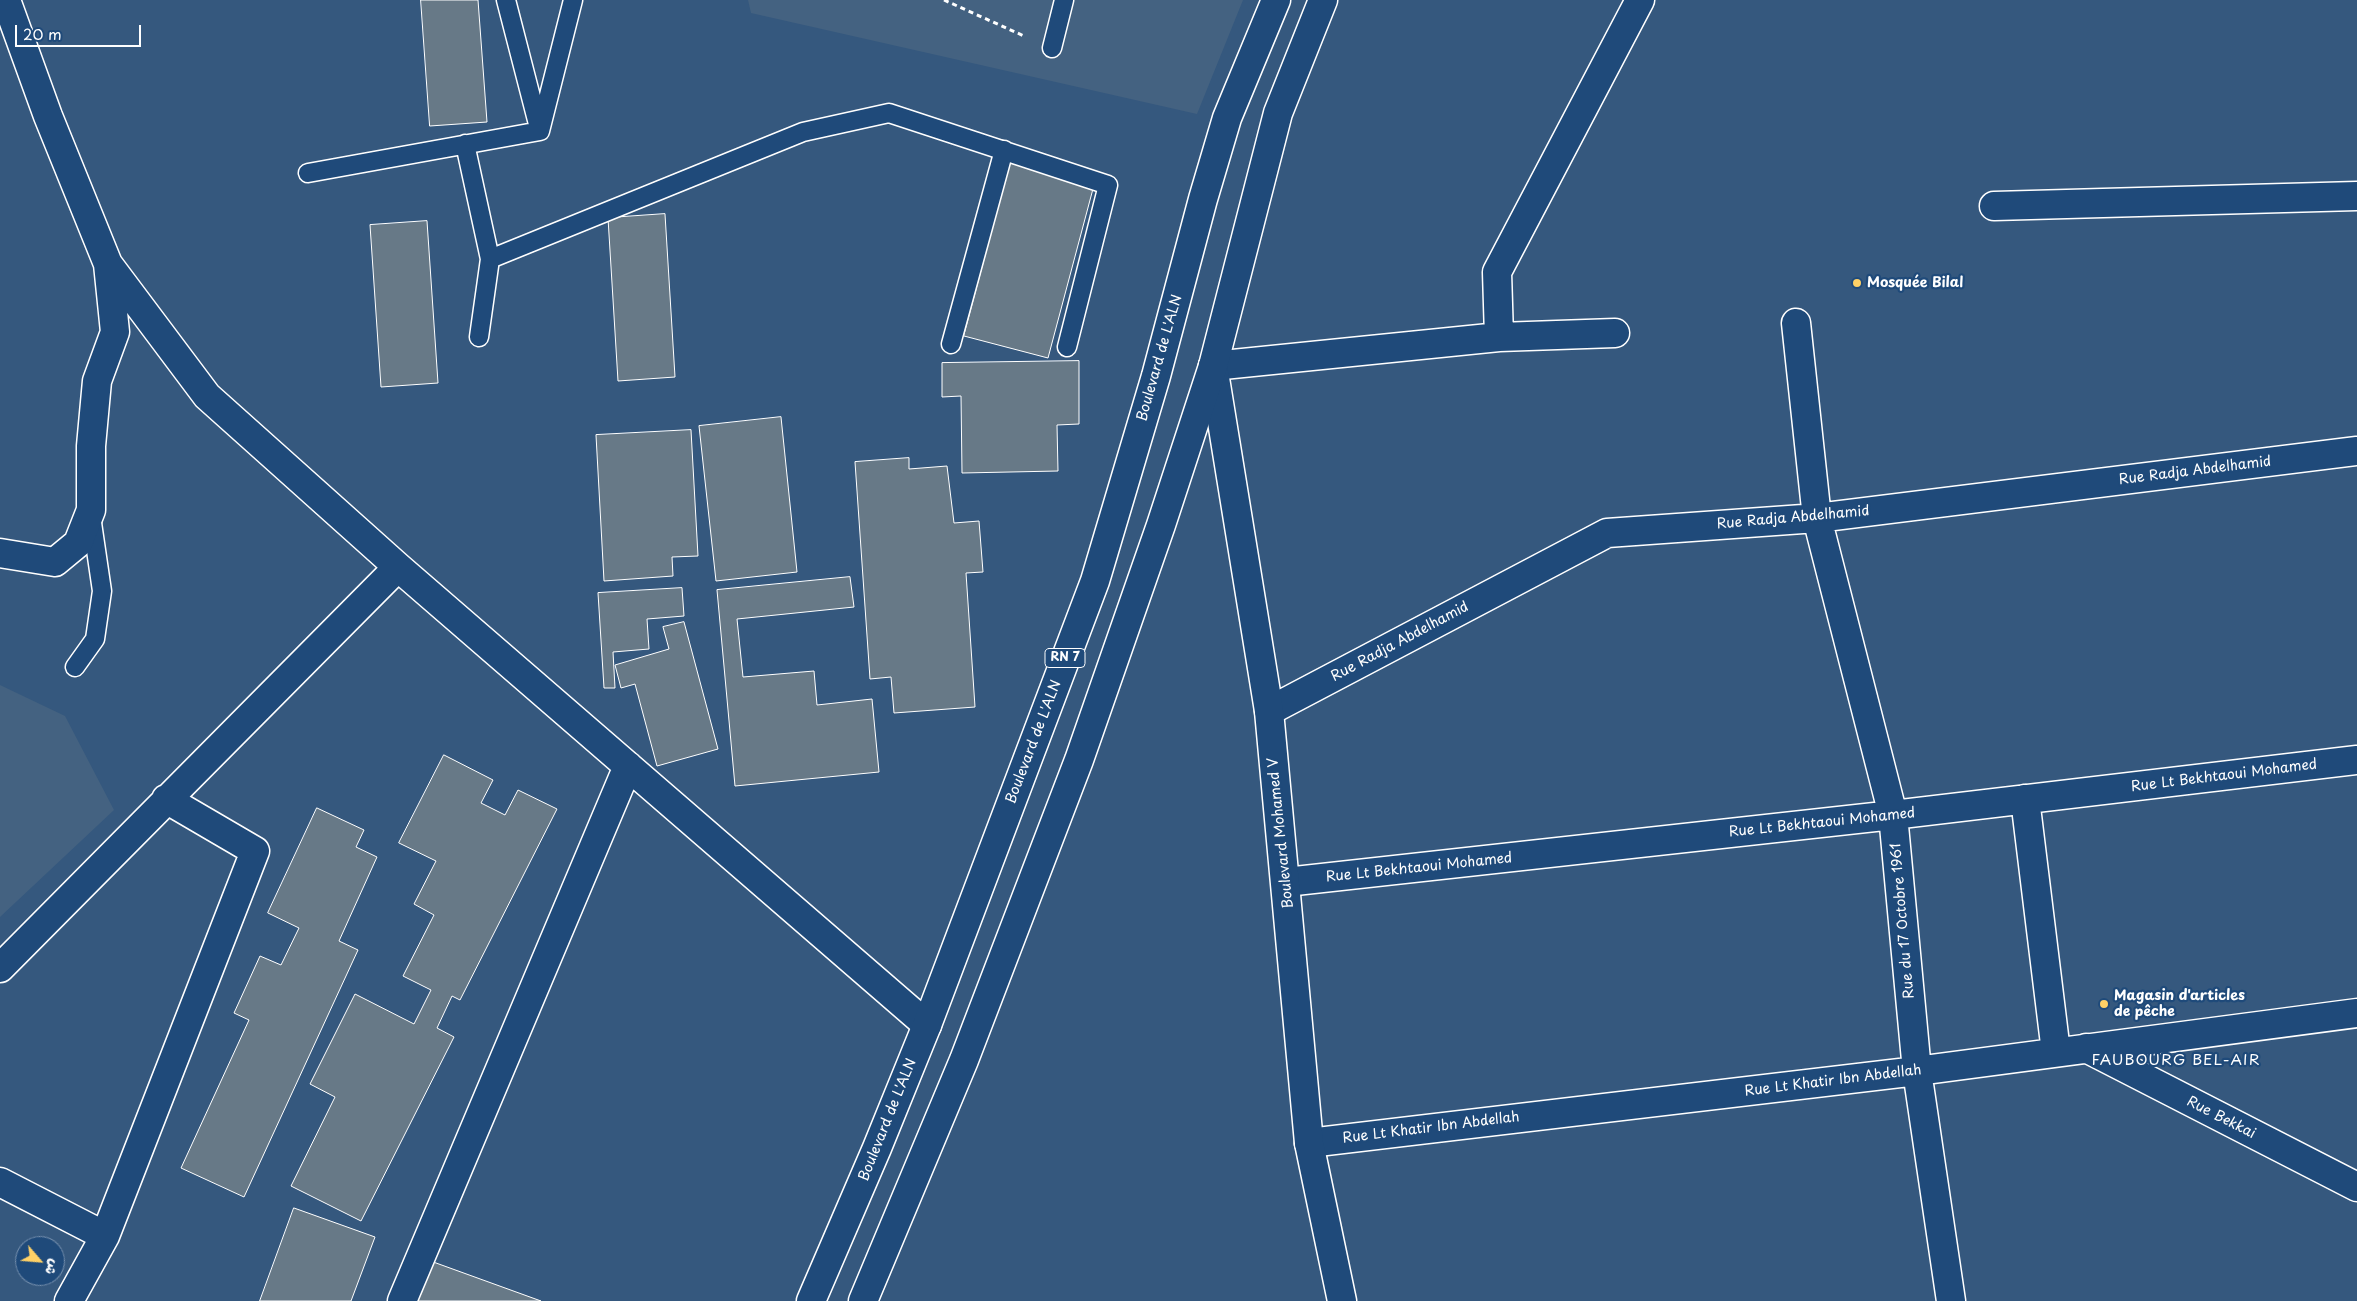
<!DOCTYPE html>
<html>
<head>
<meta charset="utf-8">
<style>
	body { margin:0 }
	#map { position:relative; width:2357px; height:1301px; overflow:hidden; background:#35587e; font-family:"Playpen Sans","Playpen Sans Arabic",sans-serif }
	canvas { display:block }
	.north { position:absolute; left:15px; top:1236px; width:50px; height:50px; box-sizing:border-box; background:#1f4a7a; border:1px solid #7992af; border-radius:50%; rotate:117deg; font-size:14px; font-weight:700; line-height:20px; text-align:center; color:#fff }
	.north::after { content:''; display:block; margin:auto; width:18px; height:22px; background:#ffd166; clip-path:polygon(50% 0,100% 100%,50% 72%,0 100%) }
	.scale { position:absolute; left:15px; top:25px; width:126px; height:22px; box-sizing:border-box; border:2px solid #fff; border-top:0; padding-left:6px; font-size:15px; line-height:18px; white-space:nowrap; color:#fff; -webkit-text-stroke:4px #1f4a7a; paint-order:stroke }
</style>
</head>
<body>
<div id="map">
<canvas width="2357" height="1301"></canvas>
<div class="north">ش</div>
<div class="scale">20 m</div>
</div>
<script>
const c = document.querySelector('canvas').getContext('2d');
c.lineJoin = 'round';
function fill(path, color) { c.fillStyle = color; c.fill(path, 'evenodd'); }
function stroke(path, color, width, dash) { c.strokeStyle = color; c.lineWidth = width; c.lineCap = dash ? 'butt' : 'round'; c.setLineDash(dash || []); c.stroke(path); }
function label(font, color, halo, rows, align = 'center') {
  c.font = font + ' "Playpen Sans",sans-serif'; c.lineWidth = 4.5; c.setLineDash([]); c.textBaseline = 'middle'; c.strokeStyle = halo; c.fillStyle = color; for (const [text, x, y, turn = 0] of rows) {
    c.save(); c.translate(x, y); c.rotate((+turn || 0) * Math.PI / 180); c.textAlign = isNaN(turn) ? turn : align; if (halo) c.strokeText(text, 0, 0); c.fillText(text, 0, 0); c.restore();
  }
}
fill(new Path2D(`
	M748,0h495l-46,114 -446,-101z
	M0,685l65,31 49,94 -114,107z`), '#446281');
const building = new Path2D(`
	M421,0h57l9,122 -57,4z
	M1010,163l84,22 -46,173 -84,-22z
	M665,214l10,163 -57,4 -10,-163z
	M427,221l11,162 -57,4 -11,-162z
	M1079,361v63l-22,1 1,46 -96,2 -1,-77 -19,1v-34z
	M781,417l16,155 -81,9 -17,-155z
	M691,430l7,126 -26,1 1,19 -69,5 -8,-146z
	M909,458v11l38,-3 7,57 25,-2 4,51 -17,1 9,134 -81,6 -3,-36 -21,2 -15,-217z
	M850,577l4,30 -117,12 6,58 71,-6 3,34 55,-6 7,73 -144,14 -18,-196z
	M682,588l2,28 -37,3 2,30 -36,3 2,36h-11l-6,-95z
	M684,622l34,127 -61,17 -22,-82 -14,4 -6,-23 54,-16 -6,-22z
	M444,755l49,25 -12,23 24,12 13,-25 39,19 -97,191 -8,-4 -15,32 17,9 -93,184 -70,-35 44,-89 -25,-13 45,-90 59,30 17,-34 -28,-14 31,-61 -20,-11 22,-43 -37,-18z
	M317,808l47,22 -8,17 21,10 -38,84 19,9 -114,247 -63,-29 68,-148 -15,-7 26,-57 21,9 18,-37 -31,-15z
	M294,1208l81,29 -24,64h-91z
	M425,1259l116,42h-131z`);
fill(building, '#677987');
stroke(building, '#fff', 1);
const lane = new Path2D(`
	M506,0l33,128
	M1052,48l12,-48
	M465,144l25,115 313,-127 86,-19 219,72 -41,162
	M308,173l232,-42 33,-131
	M479,337l11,-78
	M951,344l53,-194
	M75,667l20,-28 7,-48 -11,-75`);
const street = new Path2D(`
	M6,0l42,116 60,148 99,132 191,171 529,458
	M1994,206l363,-10
	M1796,323l21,195 76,297 24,256 34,230
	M1615,333l-116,4 -2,-65 143,-272
	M1213,366l286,-29
	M0,553l55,9 23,-19 13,-33v-64l6,-65 18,-49 -7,-68
	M1269,711l338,-178 210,-15 540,-67
	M2025,799l31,253
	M1286,882l607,-67 464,-55
	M0,968l398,-401
	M2086,1048l271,139
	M1309,1143l608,-72 440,-58
	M0,1182l105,54
	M69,1301l36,-65 150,-385 -89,-52
	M402,1301l226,-535`);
const secondary = new Path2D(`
	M1213,366l56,345 40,432 33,158`);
const primary = new Path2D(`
	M811,1301l66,-153 50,-123 168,-444 61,-205 47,-177 24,-81 49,-118
	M863,1301l101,-241 115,-300 82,-235 52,-159 65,-253 45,-113`);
stroke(lane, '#fff', 21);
stroke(street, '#fff', 31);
stroke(secondary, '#fff', 31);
stroke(primary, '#fff', 31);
stroke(new Path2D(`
	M944,0l80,36`), '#fff', 3, [5, 4]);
stroke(lane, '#1f4a7a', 18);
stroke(street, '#1f4a7a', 28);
stroke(secondary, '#1f4a7a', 28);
stroke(primary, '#1f4a7a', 28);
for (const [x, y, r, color] of [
	[1857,283,5,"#ffd166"],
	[2104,1004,5,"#ffd166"]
]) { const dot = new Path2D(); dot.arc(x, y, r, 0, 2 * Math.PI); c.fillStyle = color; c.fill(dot); stroke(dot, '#1f4a7a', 2); }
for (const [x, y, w] of [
	[1065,658,40]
]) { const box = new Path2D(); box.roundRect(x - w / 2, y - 9.5, w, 19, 4); c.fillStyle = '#1f4a7a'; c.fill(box); stroke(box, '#fff', 1); }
label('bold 12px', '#fff', null, [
	["RN 7",1065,658]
]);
label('bold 14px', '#fff', '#1f4a7a', [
	["Mosquée Bilal",1867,283],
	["Magasin d'articles",2114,996],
	["de pêche",2114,1012]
], 'left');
label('14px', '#fff', '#1f4a7a', [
	["Boulevard de L'ALN",1160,358,-74],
	["Rue Radja Abdelhamid",2195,471,-7],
	["Rue Radja Abdelhamid",1793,518,-5],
	["Rue Radja Abdelhamid",1400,642,-28],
	["Boulevard de L'ALN",1034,742,-69],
	["Rue Lt Bekhtaoui Mohamed",2224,776,-7],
	["Rue Lt Bekhtaoui Mohamed",1822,823,-6],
	["Boulevard Mohamed V",1281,833,-96],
	["Rue Lt Bekhtaoui Mohamed",1419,868,-6],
	["Rue du 17 Octobre 1961",1903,921,-95],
	["Rue Lt Khatir Ibn Abdellah",1833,1081,-7],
	["Rue Bekkai",2221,1118,27],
	["Boulevard de L'ALN",888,1120,-68],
	["Rue Lt Khatir Ibn Abdellah",1431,1128,-7]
]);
c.letterSpacing = '1px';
label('15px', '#fff', '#1f4a7a', [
	["FAUBOURG BEL-AIR",2176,1061]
]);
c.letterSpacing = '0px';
</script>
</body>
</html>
